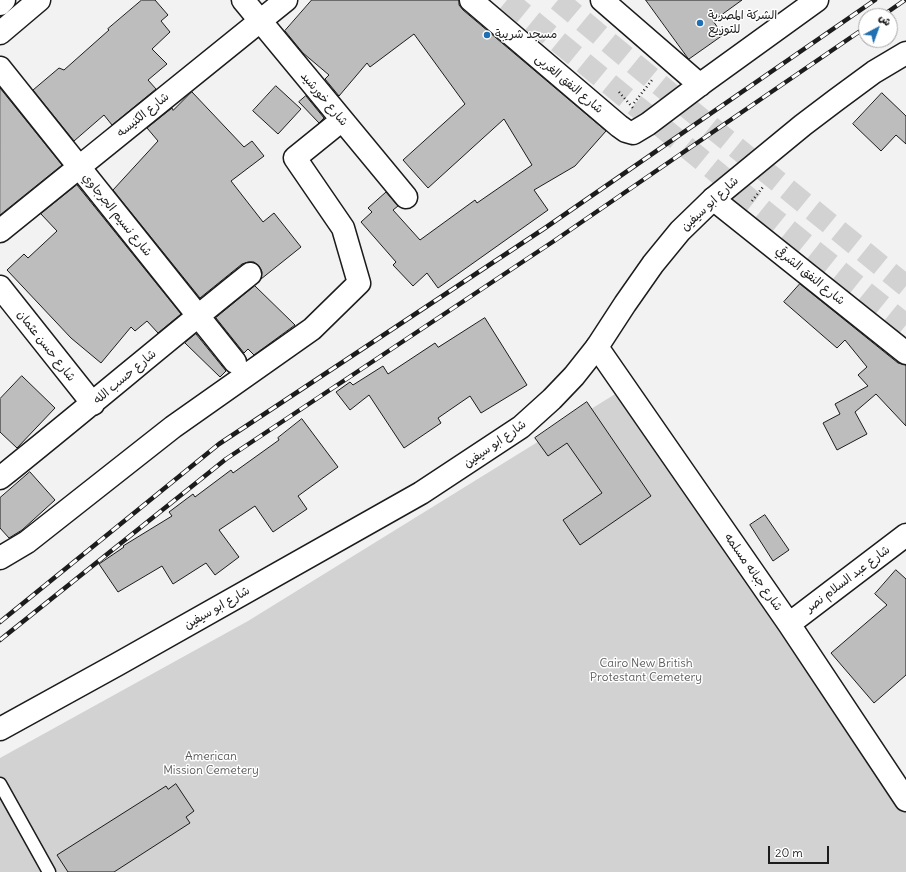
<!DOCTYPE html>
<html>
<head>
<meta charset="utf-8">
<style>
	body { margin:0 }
	#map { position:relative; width:906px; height:872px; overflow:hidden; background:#f2f2f2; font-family:Delius,"Playpen Sans Arabic",sans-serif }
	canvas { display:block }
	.north { position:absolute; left:858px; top:8px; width:40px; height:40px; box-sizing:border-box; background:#fff; border:1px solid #a4a4a4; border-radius:50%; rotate:41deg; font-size:11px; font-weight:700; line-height:16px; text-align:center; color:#1c1c1c }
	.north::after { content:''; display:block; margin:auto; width:14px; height:18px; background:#1f6fb2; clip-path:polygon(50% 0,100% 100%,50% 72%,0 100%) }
	.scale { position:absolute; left:768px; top:846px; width:61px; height:18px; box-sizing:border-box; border:2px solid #1c1c1c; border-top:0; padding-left:5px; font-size:12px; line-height:14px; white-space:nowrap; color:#1c1c1c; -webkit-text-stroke:3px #fff; paint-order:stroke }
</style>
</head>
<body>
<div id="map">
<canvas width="906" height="872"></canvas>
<div class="north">ش</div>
<div class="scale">20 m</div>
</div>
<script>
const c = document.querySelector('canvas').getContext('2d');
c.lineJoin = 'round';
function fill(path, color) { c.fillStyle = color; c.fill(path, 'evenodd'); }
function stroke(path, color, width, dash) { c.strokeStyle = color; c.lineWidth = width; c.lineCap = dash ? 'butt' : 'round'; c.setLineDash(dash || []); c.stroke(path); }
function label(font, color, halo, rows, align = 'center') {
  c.font = font + ' Delius,"Playpen Sans Arabic",sans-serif'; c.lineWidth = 3; c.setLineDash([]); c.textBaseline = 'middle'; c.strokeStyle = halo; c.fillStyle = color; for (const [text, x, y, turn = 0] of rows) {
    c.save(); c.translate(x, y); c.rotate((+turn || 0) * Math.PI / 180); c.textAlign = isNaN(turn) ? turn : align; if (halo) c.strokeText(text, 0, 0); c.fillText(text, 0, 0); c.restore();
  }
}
fill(new Path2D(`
	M625,388l281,412v72h-906v-114l248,-137z`), '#d2d2d2');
const building = new Path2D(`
	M142,0h13l13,15 -7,6 9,11 -18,17 15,15 -19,16 8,9 -44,36 -8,-10 -30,26 -41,-51 26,-22 5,2 45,-40 -1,-1z
	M312,0h147v5l4,5 143,121 -31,35 -41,24 14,20 -110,78 -11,-15 -14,13 -20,-21 3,-3 -35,-40 11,-10 -4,-4 18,-16 12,14 -5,4 27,30 55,-40 2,3 55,-38 -28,-46 -76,69 -25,-28 62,-56 -51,-70 -44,33 -3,-4 -28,33 -14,-17 4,-4 -26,-22 -18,-22z
	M646,0h96l-29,21 10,14 -34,24z
	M276,86l25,23 -23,25 -25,-23z
	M0,88l62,77 -62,50z
	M192,92l52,55 8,-6 12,15 -33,25 32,41 11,-9 27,34 -40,32 1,-7 -3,-6 -5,-4h-6l-6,2 -42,34 -87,-108 45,-49 -11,-13 25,-20 1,2z
	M882,93l24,23v28l-10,-9 -15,16 -28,-27z
	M306,96l18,22 -5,5 -20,-21z
	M77,185l104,129 -23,19 -11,-12 -12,10 -4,-4 -30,36 -30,-25 -64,-68 17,-16 4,4 29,-27 -16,-17z
	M800,284l98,79 8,2v61l-30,-32 -21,18 12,22 -30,16 -14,-27 17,-9 -5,-10 33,-18 -10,-11 9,-8 -22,-27 -8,8 -53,-46z
	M255,286l40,39 -41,30 -6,-6 -4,4 -28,-35z
	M485,318l42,67 -46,28 -11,-17 -32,22 3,5 -37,25 -35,-53 -19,15 -14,-18 14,-10 3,3 30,-19 5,8 47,-31 3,4z
	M196,334l30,37 -6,6 -35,-34z
	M22,376l33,32 -38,40 -17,-16v-33z
	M587,402l64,94 -71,49 -17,-25 39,-27 -35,-50 -19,13 -13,-18z
	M302,419l36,48 -40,29 9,13 -34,23 -18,-26 -36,24 20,27 -24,18 -9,-12 -33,21 -11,-18 -44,26 -19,-28 25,-17 -1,-1 49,-30 -3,-4 24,-18 2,3 36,-27 2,3 46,-33 -1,-2z
	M30,472l25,28 -33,30 -13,8 -9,-10v-30z
	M765,515l24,35 -16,11 -23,-36z
	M896,570l10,9v96l-32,28 -43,-50 56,-48 -12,-11z
	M176,784l18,27 -8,6 4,6 -76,49h-46l-11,-17 109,-69 2,3z`);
fill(building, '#bdbdbd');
stroke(building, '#1c1c1c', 1);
stroke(new Path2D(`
	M507,0l245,201 154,124
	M558,0c115,97 232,191 348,286`), '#d2d2d2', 22, [22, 11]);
const service = new Path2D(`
	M0,784l49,88`);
const minor = new Path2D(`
	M243,0l163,197
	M471,0l148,126 7,5 7,2 15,-9 57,-43 112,-81
	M602,0l98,85
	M0,68l235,294
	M713,199l193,154
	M0,231l286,-231
	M0,287l93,117
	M597,347l192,277 117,176
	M0,478c84,-67 166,-137 250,-204
	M0,558l27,-16 146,-115 139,-98 47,-46 -16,-55 -48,-70 47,-38
	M789,624l117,-89`);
const tertiary = new Path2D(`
	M0,729l118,-65 303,-171 100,-66 31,-28 22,-23 23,-29 28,-43 28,-40 27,-33 33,-32 90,-74 33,-25 38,-28 32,-19`);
const trunk = new Path2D(`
	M0,4l4,-4
	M0,33l39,-33`);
stroke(service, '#1c1c1c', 15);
stroke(minor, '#1c1c1c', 25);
stroke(tertiary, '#1c1c1c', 25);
stroke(trunk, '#1c1c1c', 25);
stroke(new Path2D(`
	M619,92l14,16
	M634,103l18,-23
	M752,201l11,-14`), '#1c1c1c', 2.5, [1, 3]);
stroke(service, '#fff', 12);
stroke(minor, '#fff', 22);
stroke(tertiary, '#fff', 22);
stroke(trunk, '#fff', 22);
const rail = new Path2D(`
	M882,16l23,-16
	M0,622l219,-178 326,-216 330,-228
	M0,640l226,-181 328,-218 312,-214`);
stroke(rail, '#1c1c1c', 4.5);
stroke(rail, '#fff', 3, [9]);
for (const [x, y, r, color] of [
	[700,23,4,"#1f6fb2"],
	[487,35,4,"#1f6fb2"]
]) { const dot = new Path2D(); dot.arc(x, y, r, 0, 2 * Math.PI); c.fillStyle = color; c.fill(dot); stroke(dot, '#fff', 1.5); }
label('12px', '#1c1c1c', '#fff', [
	["الشركة المصرية",708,16],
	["للتوزيع",708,30],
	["مسجد شريبة",495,35]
], 'left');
label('12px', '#1c1c1c', '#fff', [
	["شارع النفق الغربى",569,84,40],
	["شارع خورشيد",324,99,50],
	["شارع الكنيسه",143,115,-39],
	["شارع ابو سيفين",710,204,-43],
	["شارع نسيم الجرجاوي",117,215,51],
	["شارع النفق الشرقي",810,276,39],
	["شارع حسن عثمان",46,346,52],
	["شارع حسب الله",125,377,-40],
	["شارع ابو سيفين",495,444,-35],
	["شارع جبانه مسلمه",753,572,55],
	["شارع عبد السلام نصر",848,579,-37],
	["شارع ابو سيفين",217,608,-30]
]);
label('12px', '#5c5c5c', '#fff', [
	["Cairo New British",646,664],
	["Protestant Cemetery",646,678],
	["American",211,757],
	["Mission Cemetery",211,771]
]);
</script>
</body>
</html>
